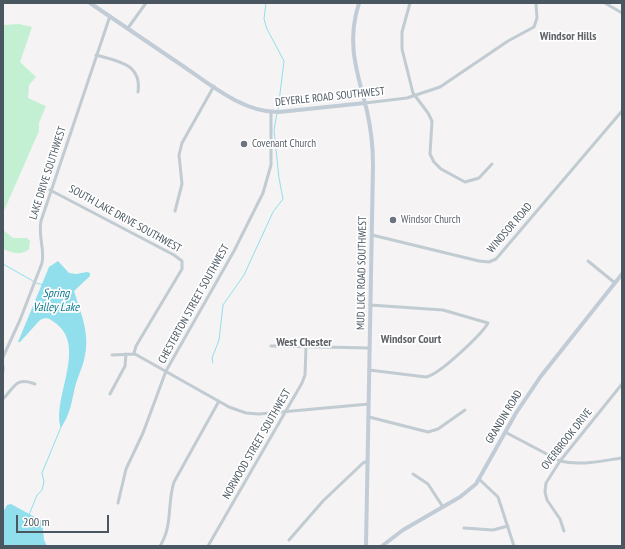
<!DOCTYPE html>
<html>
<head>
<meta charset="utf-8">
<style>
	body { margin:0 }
	#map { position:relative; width:625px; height:549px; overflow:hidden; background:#f5f3f3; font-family:"PT Sans Narrow",sans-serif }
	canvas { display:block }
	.frame { position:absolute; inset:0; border:4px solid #4a5761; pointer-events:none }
	.scale { position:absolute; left:16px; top:515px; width:93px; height:18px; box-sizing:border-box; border:2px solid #4a5761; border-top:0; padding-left:5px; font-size:12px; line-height:14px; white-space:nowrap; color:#4a5761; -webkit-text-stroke:3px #fff; paint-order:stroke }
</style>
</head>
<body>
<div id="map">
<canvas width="625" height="549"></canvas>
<div class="frame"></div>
<div class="scale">200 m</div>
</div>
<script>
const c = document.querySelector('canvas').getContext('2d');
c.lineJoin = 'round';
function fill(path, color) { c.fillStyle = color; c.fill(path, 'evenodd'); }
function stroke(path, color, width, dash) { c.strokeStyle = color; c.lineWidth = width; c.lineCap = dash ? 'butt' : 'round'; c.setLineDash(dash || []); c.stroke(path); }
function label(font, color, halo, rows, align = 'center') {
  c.font = font + ' "PT Sans Narrow",sans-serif'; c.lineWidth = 3.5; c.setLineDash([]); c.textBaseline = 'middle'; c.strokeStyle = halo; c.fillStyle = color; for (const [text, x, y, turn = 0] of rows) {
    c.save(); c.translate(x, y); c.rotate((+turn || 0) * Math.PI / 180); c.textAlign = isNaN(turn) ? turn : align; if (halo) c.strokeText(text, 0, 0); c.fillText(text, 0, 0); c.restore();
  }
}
fill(new Path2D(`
	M19,24l13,3 -12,35 16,15 -7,8 -1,13 18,8 -7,17v8l-36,82v-188z
	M3,230l10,8h14l3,3 -1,8c-8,7 -17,4 -26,0z`), '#c3f0d3');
fill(new Path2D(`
	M58,261l11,12 7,1 11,-2 3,1v3l-16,15c7,23 17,44 10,69 -2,9 -7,18 -9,27 -4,17 -4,25 -14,41 -10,-29 28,-83 -7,-106 -5,-4 -8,-5 -14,-2l-20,22h-2l31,-75z
	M11,504l31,17 2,19 3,6h-44v-34l4,-7z`), '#91deed');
stroke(new Path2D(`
	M266,3l-2,16 3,10 17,32 -6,49
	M3,264l30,17
	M36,283l7,2
	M213,363l-1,-5 7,-18 4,-35 21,-30 29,-63 10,-13 -4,-21 -5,-48 3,-17
	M29,515l8,-20 5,-5 2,-8 -2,-9 19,-46`), '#91deed', 1);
stroke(new Path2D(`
	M410,3l-8,29v17l11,44 15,20 4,8 -2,33 4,8 7,7 24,13 14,-4 13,-14
	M605,3l17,10
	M128,28l18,-25
	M96,55c22,6 46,9 42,37
	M365,103l42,-5 33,-11 68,-46 26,-14 3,-9 -1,-15
	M50,190l124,65 8,6v8l-46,77 -2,7
	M175,211l7,-27 -3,-29 3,-12 32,-57
	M372,235l107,26 10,1 7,-3 126,-148
	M588,261l27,22
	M271,346l99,2
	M112,355l23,-1 94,53 17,6 13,1 110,-10
	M3,357l17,-37 22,-57c3,-14 -4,-26 -1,-42l69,-205
	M3,366v6
	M369,370l57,7c13,-2 56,-43 62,-54l-45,-13 -73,-5
	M110,394l15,-28 1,-12
	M3,399c11,-11 13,-23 32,-15
	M369,417l59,15 10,-3 27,-19
	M505,432l55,29c20,5 41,0 62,-3
	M413,474l15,10 15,23
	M479,479l19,18 16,49
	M118,503l8,-34 17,-36 23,-62 68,-120 29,-58 8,-28v-53
	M464,528l29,2 15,-4
	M564,531l-4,-12 -13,-19 -2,-8 1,-9 14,-22 62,-77
	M289,540l34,-39 40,-38 5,-2
	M160,546c13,-20 7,-43 14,-64l45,-81
	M208,546l94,-163 3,-8 1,-28`), '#c1cbd2', 3);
stroke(new Path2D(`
	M90,3c28,19 56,38 84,57 31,20 67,53 105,52l86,-9
	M359,3c-13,41 -2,68 8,108 4,18 6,36 6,54l-7,381
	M382,546l21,-16 57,-33 16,-13 40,-71 25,-37 81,-102`), '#c1ccd6', 4);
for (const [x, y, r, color] of [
	[244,144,4,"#6b7280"],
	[393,220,4,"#6b7280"]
]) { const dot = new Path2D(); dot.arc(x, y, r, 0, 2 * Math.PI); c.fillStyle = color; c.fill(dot); stroke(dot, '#fff', 1.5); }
label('11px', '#4a5761', '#fff', [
	["DEYERLE ROAD SOUTHWEST",330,97,-6],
	["LAKE DRIVE SOUTHWEST",48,173,-72],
	["SOUTH LAKE DRIVE SOUTHWEST",125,219,29],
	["WINDSOR ROAD",510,228,-49],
	["MUD LICK ROAD SOUTHWEST",362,273,-89],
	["CHESTERTON STREET SOUTHWEST",194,304,-61],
	["GRANDIN ROAD",504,417,-59],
	["OVERBROOK DRIVE",567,439,-52],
	["NORWOOD STREET SOUTHWEST",257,444,-60]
]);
label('11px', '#5b616d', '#fff', [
	["Covenant Church",252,144],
	["Windsor Church",401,220]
], 'left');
label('bold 12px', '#5f6368', '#fff', [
	["Windsor Hills",568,37],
	["Windsor Court",411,340],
	["West Chester",304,343]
]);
label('italic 12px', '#0e7b91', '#fff', [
	["Spring",56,294],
	["Valley Lake",56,308]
]);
</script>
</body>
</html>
